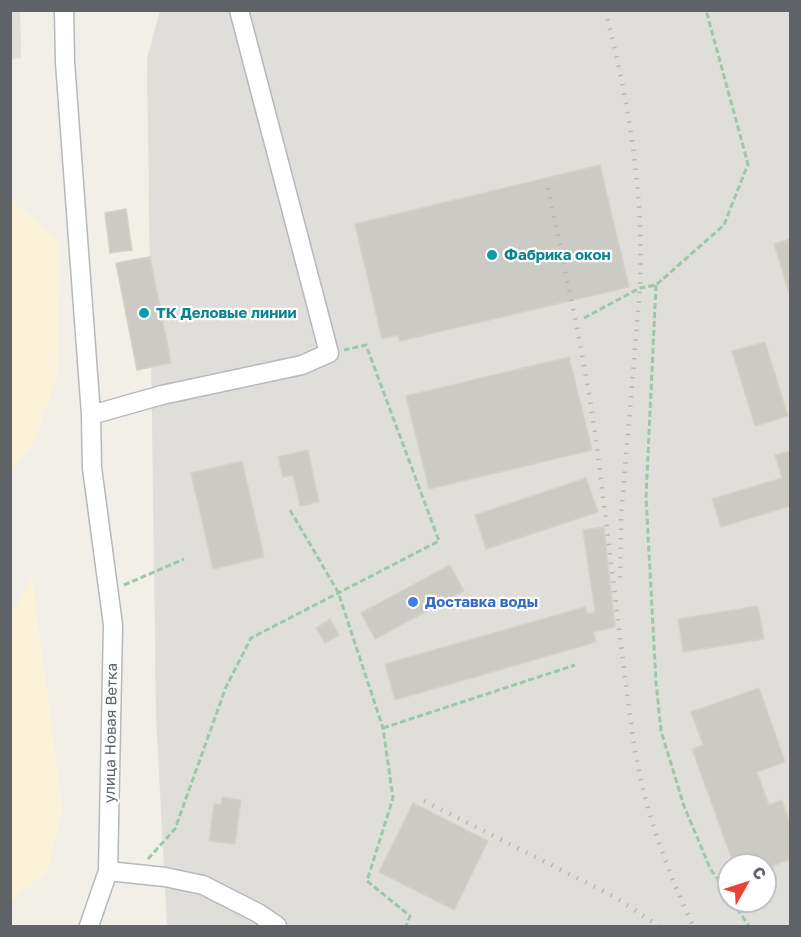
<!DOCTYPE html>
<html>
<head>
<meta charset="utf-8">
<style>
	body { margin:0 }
	#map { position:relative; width:801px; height:937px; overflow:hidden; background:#f1efe8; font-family:"Golos Text",sans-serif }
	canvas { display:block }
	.frame { position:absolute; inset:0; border:12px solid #5f6368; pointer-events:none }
	.north { position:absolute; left:717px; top:853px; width:60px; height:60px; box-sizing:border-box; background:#fff; border:2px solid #bfc1c3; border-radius:50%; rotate:51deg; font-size:16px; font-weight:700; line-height:24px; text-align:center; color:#5f6368 }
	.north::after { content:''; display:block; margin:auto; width:21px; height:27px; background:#ea4335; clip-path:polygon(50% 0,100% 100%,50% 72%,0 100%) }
</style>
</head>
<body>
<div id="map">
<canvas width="801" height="937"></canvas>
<div class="frame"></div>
<div class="north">С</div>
</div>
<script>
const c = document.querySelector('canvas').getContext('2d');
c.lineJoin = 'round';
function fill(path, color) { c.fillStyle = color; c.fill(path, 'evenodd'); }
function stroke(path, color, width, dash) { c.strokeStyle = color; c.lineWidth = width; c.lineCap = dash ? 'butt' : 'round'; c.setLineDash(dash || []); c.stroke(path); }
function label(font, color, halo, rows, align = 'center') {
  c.font = font + ' "Golos Text",sans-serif'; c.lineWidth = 4.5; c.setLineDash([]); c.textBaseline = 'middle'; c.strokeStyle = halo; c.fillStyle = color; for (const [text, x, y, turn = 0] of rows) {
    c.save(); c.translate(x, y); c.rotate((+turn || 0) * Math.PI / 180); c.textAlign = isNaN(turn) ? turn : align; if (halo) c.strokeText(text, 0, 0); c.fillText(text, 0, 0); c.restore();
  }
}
fill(new Path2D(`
	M11,10l9,1 1,47 -10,2z
	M160,11h630v915h-623l-11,-210 -9,-657zM729,865h36v36h-36z`), '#e0deda');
fill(new Path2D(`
	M11,200l49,42 -2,131 -23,67 -24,31z
	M32,578l31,233 -16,60 -36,31v-287z`), '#fbf3d9');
const building = new Path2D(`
	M600,165l29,122 -229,54 -2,-6 -16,4 -27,-115z
	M126,209l6,41 -22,3 -5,-40z
	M790,239v57l-16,-52z
	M150,257l21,106 -34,7 -21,-107z
	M765,342l23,74 -33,10 -23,-75z
	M569,357l23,93 -163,39 -23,-93z
	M308,450l11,52 -19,4 -7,-31 -10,2 -5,-20z
	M790,451v55l-69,21 -9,-28 70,-21 -7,-23z
	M242,461l22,96 -51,12 -22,-96z
	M586,478l12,34 -112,37 -11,-34z
	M604,527l11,100 -22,5 3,10 -201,58 -10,-36 200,-57 2,7 8,-2 -12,-82z
	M450,565l14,26 -89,48 -14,-26z
	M758,606l6,33 -81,13 -5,-33z
	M330,619l9,16 -14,8 -9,-15z
	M759,688l26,74 -28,10 12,33 13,-5 8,24v35l-25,10v-4h-31l-42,-116 11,-4 -12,-33z
	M222,797l19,3 -6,44 -26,-3 5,-37 7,1z
	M413,803l75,38 -34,69 -75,-38z`);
fill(building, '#cccac5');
stroke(building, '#d6d1c6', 1.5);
const minor = new Path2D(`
	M64,10l1,52 26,353 1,53 21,157 -5,246 -19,55
	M91,415l71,-20 140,-30 27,-12 -90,-343
	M108,871l57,6 38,8 55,28 19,13`);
stroke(minor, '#b5b8bc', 21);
stroke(new Path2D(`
	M656,285l-10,212 10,185 5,49 23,75 26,62 19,28
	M584,318l56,-30 16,-3 68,-60 24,-61 -42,-154
	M290,510l48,82 45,136 10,70 -26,83 43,35 -4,10
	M124,585l60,-26
	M383,728l192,-63
	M148,859l27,-30 51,-142 25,-49 188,-97 -73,-196 -22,5
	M732,901l17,25`), '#9cc7a9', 3, [6, 3]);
stroke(minor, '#fff', 18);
stroke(new Path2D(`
	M605,10c24,91 39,184 35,278l-19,229 -1,65
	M548,188c18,89 39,178 50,268 9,71 17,142 26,213 5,39 9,78 18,116 12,49 30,96 51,141
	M424,801l189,95 46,30`), '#b6b7b8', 4.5, [1.5, 8]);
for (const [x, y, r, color] of [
	[492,255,6,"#0f9aa8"],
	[144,313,6,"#0f9aa8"],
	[413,602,6,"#3f7fe0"]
]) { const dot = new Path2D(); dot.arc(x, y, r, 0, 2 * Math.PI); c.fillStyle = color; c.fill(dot); stroke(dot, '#fff', 2); }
label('bold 15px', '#0d838f', '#fff', [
	["Фабрика окон",504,255],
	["ТК Деловые линии",156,313]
], 'left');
label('bold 15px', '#366cbe', '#fff', [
	["Доставка воды",425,602]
], 'left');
label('15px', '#5f6368', '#fff', [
	["улица Новая Ветка",111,733,-89]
]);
</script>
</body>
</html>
